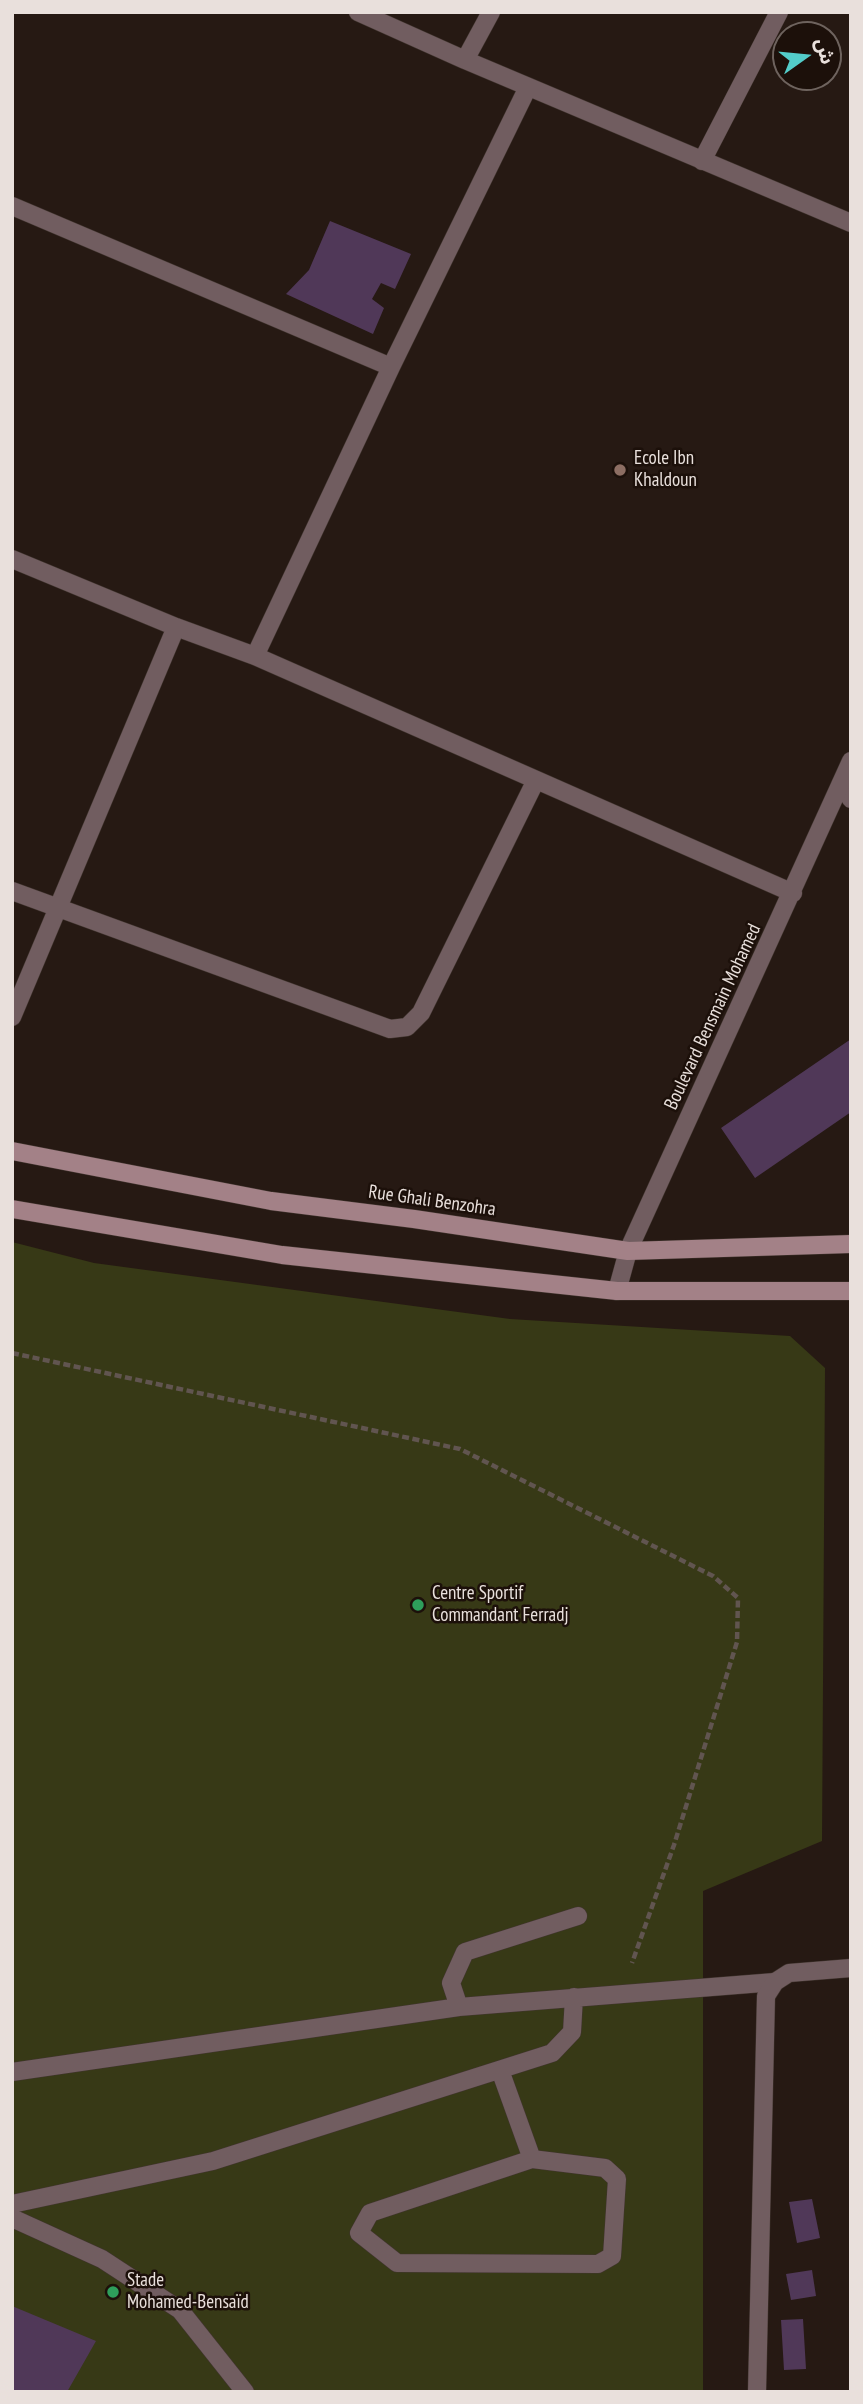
<!DOCTYPE html>
<html>
<head>
<meta charset="utf-8">
<style>
	body { margin:0 }
	#map { position:relative; width:863px; height:2404px; overflow:hidden; background:#261913; font-family:"PT Sans Narrow","Noto Sans Arabic",sans-serif }
	canvas { display:block }
	.frame { position:absolute; inset:0; border:14px solid #e9e0dc; pointer-events:none }
	.north { position:absolute; left:772px; top:21px; width:70px; height:70px; box-sizing:border-box; background:#1c100a; border:2px solid #6e635e; border-radius:50%; rotate:75deg; font-size:19px; font-weight:700; line-height:28px; text-align:center; color:#e9e0dc }
	.north::after { content:''; display:block; margin:auto; width:24px; height:32px; background:#53cdca; clip-path:polygon(50% 0,100% 100%,50% 72%,0 100%) }
</style>
</head>
<body>
<div id="map">
<canvas width="863" height="2404"></canvas>
<div class="frame"></div>
<div class="north">ش</div>
</div>
<script>
const c = document.querySelector('canvas').getContext('2d');
c.lineJoin = 'round';
function fill(path, color) { c.fillStyle = color; c.fill(path, 'evenodd'); }
function stroke(path, color, width, dash) { c.strokeStyle = color; c.lineWidth = width; c.lineCap = dash ? 'butt' : 'round'; c.setLineDash(dash || []); c.stroke(path); }
function label(font, color, halo, rows, align = 'center') {
  c.font = font + ' "PT Sans Narrow",sans-serif'; c.lineWidth = 5; c.setLineDash([]); c.textBaseline = 'middle'; c.strokeStyle = halo; c.fillStyle = color; for (const [text, x, y, turn = 0] of rows) {
    c.save(); c.translate(x, y); c.rotate((+turn || 0) * Math.PI / 180); c.textAlign = isNaN(turn) ? turn : align; if (halo) c.strokeText(text, 0, 0); c.fillText(text, 0, 0); c.restore();
  }
}
fill(new Path2D(`
	M12,1242l82,21 416,56 280,17 35,32 -3,473 -119,50v501h-691z`), '#373916');
fill(new Path2D(`
	M330,221l81,33 -16,35 -14,-6 -9,16 12,9 -11,26 -87,-40 23,-24z
	M851,1039v73l-96,66 -34,-50z
	M812,2199l8,39 -23,5 -8,-41z
	M812,2270l4,26 -25,4 -5,-26z
	M12,2306l84,35 -29,51h-55z
	M803,2319l3,50 -22,1 -3,-50z`), '#503858');
const service = new Path2D(`
	M841,784l10,15
	M459,2007l-8,-24 14,-31 113,-36
	M500,2070l32,89
	M12,2072l447,-65 316,-25
	M532,2159l73,9 12,11 -5,77 -14,8 -201,-1 -38,-30 11,-20z
	M12,2204l201,-43 339,-108 20,-21 2,-35
	M12,2218l90,41 78,51 65,82`);
const minor = new Path2D(`
	M358,12l107,48 386,163
	M465,60l26,-48
	M702,161l77,-149
	M12,206l379,161
	M12,559l164,68 79,29 538,237
	M255,656l136,-289 137,-280
	M12,891l378,138 17,-2 14,-14 115,-233
	M12,1017l164,-390
	M617,1291l11,-40 223,-490
	M757,2392l9,-396 9,-14 14,-9 62,-5`);
const secondary = new Path2D(`
	M12,1151l259,50 143,18 214,32 223,-7
	M12,1209l270,46 335,36h234`);
stroke(service, '#41352f', 19);
stroke(minor, '#41352f', 19);
stroke(secondary, '#41352f', 19);
stroke(new Path2D(`
	M12,1353l448,96 253,127 25,22 -1,44 -63,203 -42,118`), '#615550', 4.5, [7, 3.5]);
stroke(service, '#715d60', 18);
stroke(minor, '#715d60', 18);
stroke(secondary, '#a38187', 18);
for (const [x, y, r, color] of [
	[620,470,7,"#8d6e63"],
	[418,1605,7,"#2e9e5b"],
	[113,2292,7,"#2e9e5b"]
]) { const dot = new Path2D(); dot.arc(x, y, r, 0, 2 * Math.PI); c.fillStyle = color; c.fill(dot); stroke(dot, '#1c100a', 2.5); }
label('19px', '#e9e0dc', '#1c100a', [
	["Ecole Ibn",634,459],
	["Khaldoun",634,481],
	["Centre Sportif",432,1594],
	["Commandant Ferradj",432,1616],
	["Stade",127,2281],
	["Mohamed-Bensaïd",127,2303]
], 'left');
label('19px', '#e9e0dc', '#1c100a', [
	["Boulevard Bensmain Mohamed",713,1017,-65],
	["Rue Ghali Benzohra",432,1201,8]
]);
</script>
</body>
</html>
